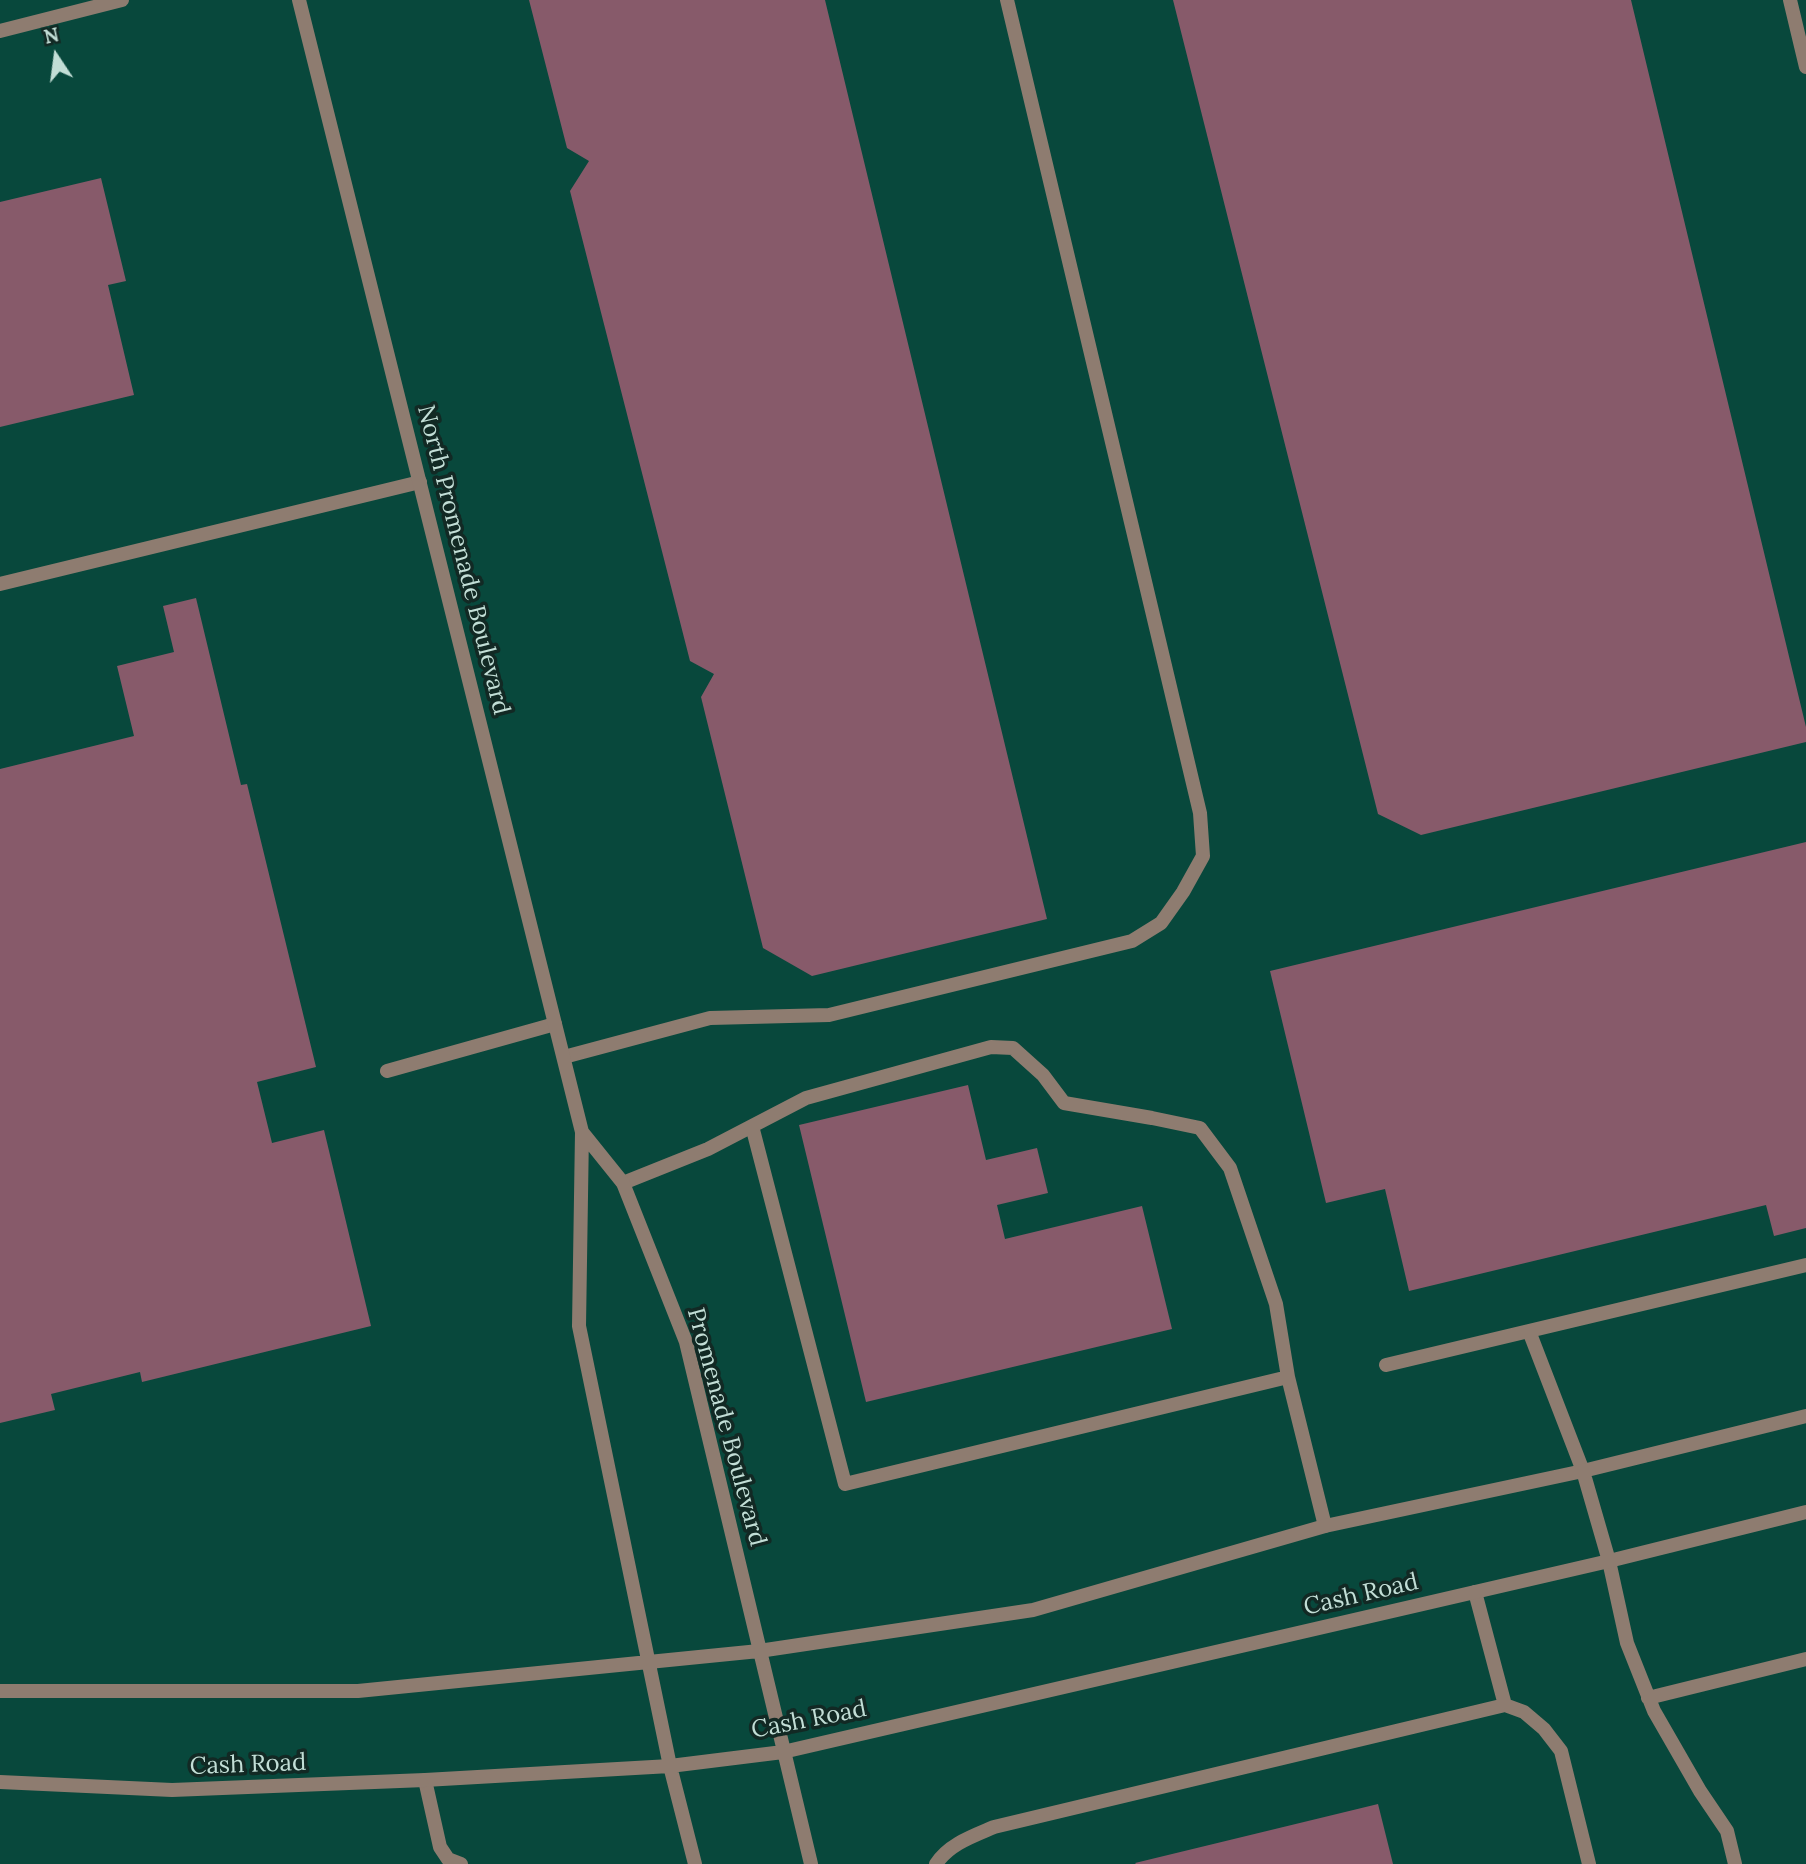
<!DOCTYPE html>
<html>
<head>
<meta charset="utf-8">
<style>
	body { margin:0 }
	#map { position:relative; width:1806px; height:1864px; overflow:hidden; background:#08483c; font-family:Lora,serif }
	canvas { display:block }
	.north { position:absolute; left:21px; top:21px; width:70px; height:70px; -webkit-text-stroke:5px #122924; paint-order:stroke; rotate:347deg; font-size:19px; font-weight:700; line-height:28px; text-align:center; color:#c2ded6 }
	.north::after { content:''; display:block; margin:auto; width:24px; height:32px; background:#c2ded6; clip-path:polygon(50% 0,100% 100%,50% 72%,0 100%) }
</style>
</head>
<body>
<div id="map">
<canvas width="1806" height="1864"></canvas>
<div class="north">N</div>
</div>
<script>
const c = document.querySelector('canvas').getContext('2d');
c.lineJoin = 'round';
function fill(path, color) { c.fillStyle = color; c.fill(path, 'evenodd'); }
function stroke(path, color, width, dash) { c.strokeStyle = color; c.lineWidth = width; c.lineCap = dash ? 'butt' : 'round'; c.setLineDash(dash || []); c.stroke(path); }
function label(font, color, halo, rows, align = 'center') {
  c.font = font + ' Lora,serif'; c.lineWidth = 7; c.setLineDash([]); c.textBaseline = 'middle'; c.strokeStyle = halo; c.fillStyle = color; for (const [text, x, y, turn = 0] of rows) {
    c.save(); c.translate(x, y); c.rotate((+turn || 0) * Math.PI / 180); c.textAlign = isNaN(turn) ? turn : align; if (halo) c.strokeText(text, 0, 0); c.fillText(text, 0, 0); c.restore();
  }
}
fill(new Path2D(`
	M529,0h296l222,919 -235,57 -49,-28 -62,-251 13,-23 -24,-13 -120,-470 19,-30 -22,-13z
	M1173,0h458l175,727v15l-385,93 -43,-21z
	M101,178l25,103 -18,4 26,110 -134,32v-225z
	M196,598l45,187 6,-1 69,283 -59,15 15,61 52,-13 47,196 -229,56 -2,-10 -89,22 4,16 -55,13v-654l134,-33 -17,-70 57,-14 -11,-46z
	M1806,842v386l-32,8 -8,-31 -357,86 -24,-102 -59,14 -56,-232z
	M968,1085l18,75 51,-12 11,45 -51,12 8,34 137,-33 30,123 -306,73 -67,-277z
	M1378,1804l15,60h-257l-1,-1z`), '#875a6a');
stroke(new Path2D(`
	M1790,0l16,67
	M0,31l122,-31
	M0,584l420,-102
	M564,1057l146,-39 119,-3 303,-74 29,-18 22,-31 20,-36 -3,-43 -193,-813
	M387,1071l168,-47
	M752,1126l93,358 443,-107 37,149
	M623,1183l85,-34 98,-51 185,-51 22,1 30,27 21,28 88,15 48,10 30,40 46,136 12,73
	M1529,1331l54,140
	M1386,1365l420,-100
	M1609,1561l18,82 27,68 46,80 27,40 8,33
	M1475,1592l30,113
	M1648,1698l158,-39
	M425,1780l15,67 8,12 13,5
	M936,1864c13,-20 37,-28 58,-37l511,-122 19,7 20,17 17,22 28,113`), '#8e7c70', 14);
stroke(new Path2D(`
	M299,0l283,1132 -3,194 91,440 25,98
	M582,1132l41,51 63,159 125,522
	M1583,1471l26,90
	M0,1691h358l401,-40 274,-41 292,-84 258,-55 223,-55
	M0,1782l172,8 253,-10 245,-14 113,-14 826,-191 197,-49`), '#8e7c70', 14);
label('24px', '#c2ded6', '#122924', [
	["North Promenade Boulevard",463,560,76],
	["Promenade Boulevard",726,1427,75],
	["Cash Road",1361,1595,-13],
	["Cash Road",809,1720,-11],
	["Cash Road",248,1765,-2]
]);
</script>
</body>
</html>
